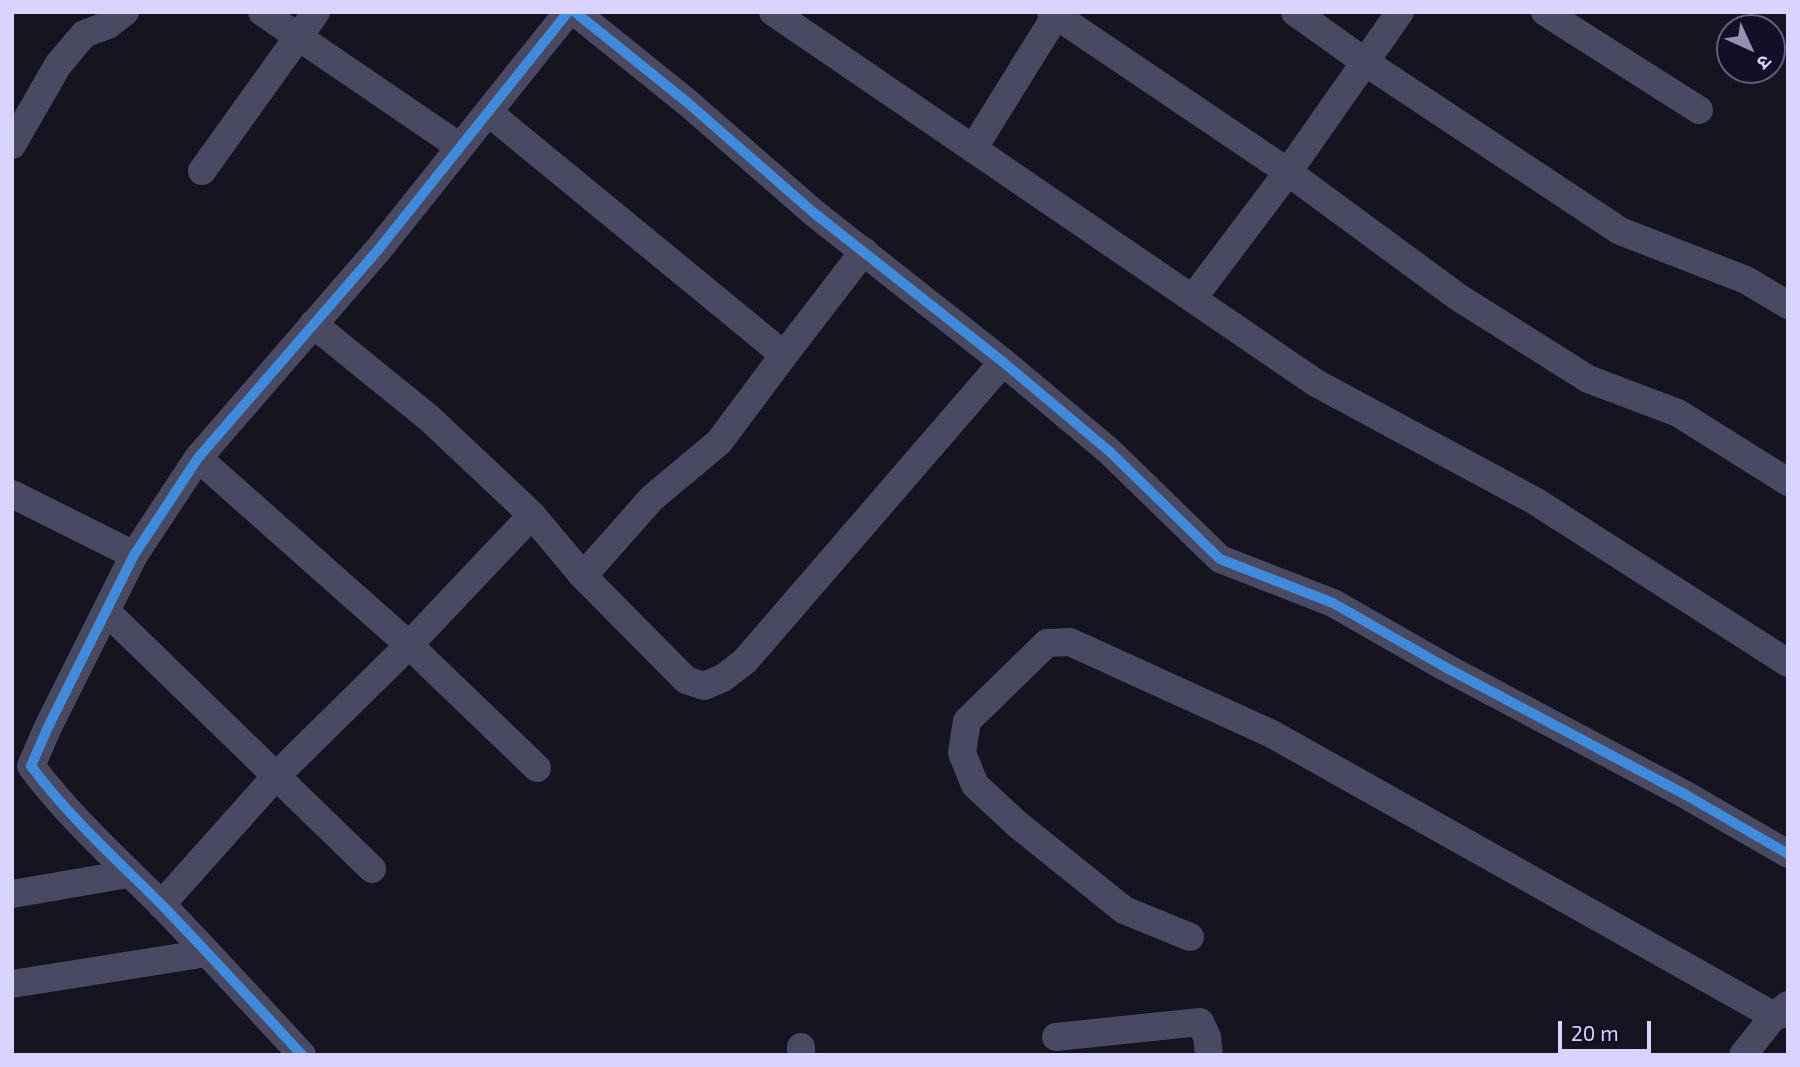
<!DOCTYPE html>
<html>
<head>
<meta charset="utf-8">
<style>
	body { margin:0 }
	#map { position:relative; width:1800px; height:1067px; overflow:hidden; background:#161421; font-family:"Exo 2","Noto Sans Devanagari",sans-serif }
	canvas { display:block }
	.frame { position:absolute; inset:0; border:14px solid #d9d4ff; pointer-events:none }
	.north { position:absolute; left:1716px; top:14px; width:70px; height:70px; box-sizing:border-box; background:#130f26; border:2px solid #625e7d; border-radius:50%; rotate:135deg; font-size:19px; font-weight:700; line-height:28px; text-align:center; color:#d9d4ff }
	.north::after { content:''; display:block; margin:auto; width:24px; height:32px; background:#9591b1; clip-path:polygon(50% 0,100% 100%,50% 72%,0 100%) }
	.scale { position:absolute; left:1558px; top:1021px; width:93px; height:32px; box-sizing:border-box; border:4px solid #d9d4ff; border-top:0; padding-left:9px; font-size:21px; line-height:24px; white-space:nowrap; color:#d9d4ff; -webkit-text-stroke:5px #130f26; paint-order:stroke }
</style>
</head>
<body>
<div id="map">
<canvas width="1800" height="1067"></canvas>
<div class="frame"></div>
<div class="north">उ</div>
<div class="scale">20 m</div>
</div>
<script>
const c = document.querySelector('canvas').getContext('2d');
c.lineJoin = 'round';
function stroke(path, color, width, dash) { c.strokeStyle = color; c.lineWidth = width; c.lineCap = dash ? 'butt' : 'round'; c.setLineDash(dash || []); c.stroke(path); }
stroke(new Path2D(`
	M262,12l198,135
	M575,12l113,91 126,110 189,149 106,89 111,108 113,44 112,64 241,128 102,59
	M773,12l543,371 219,118 253,162
	M1051,12l237,160 170,125 130,82 90,34 110,69
	M1295,12l70,50 255,169 126,49 42,25
	M1545,12l154,98
	M488,112l296,243 80,-104
	M12,145l46,-80 26,-31 24,-9 17,-13
	M973,149l85,-137
	M202,171l114,-159
	M1193,298l95,-126 112,-160
	M313,324l116,94 103,97
	M198,458l211,187 128,123
	M12,494l122,61
	M583,576l69,-78 67,-56 65,-87
	M106,611l266,258
	M12,894l116,-20
	M161,905l116,-130 132,-130 123,-130 51,61 103,104 18,6 19,-8 22,-17 258,-299
	M1190,937l-66,-27 -107,-86 -42,-39 -13,-32 5,-32 80,-78 23,-1 202,92 502,282 14,-3
	M12,984l195,-31
	M1056,1037l144,-15 7,15 2,18
	M801,1047v8
	M302,1055c-46,-50 -92,-100 -139,-149 -46,-46 -93,-88 -132,-140l17,-39 86,-172 64,-97 180,-208 190,-238
	M1743,1055l31,-39 14,-11`), '#4a4962', 28);
stroke(new Path2D(`
	M575,12l113,91 126,110 189,149 106,89 111,108 113,44 112,64 241,128 102,59
	M302,1055c-46,-50 -92,-100 -139,-149 -46,-46 -93,-88 -132,-140l17,-39 86,-172 64,-97 180,-208 190,-238`), '#408adc', 10);
</script>
</body>
</html>
